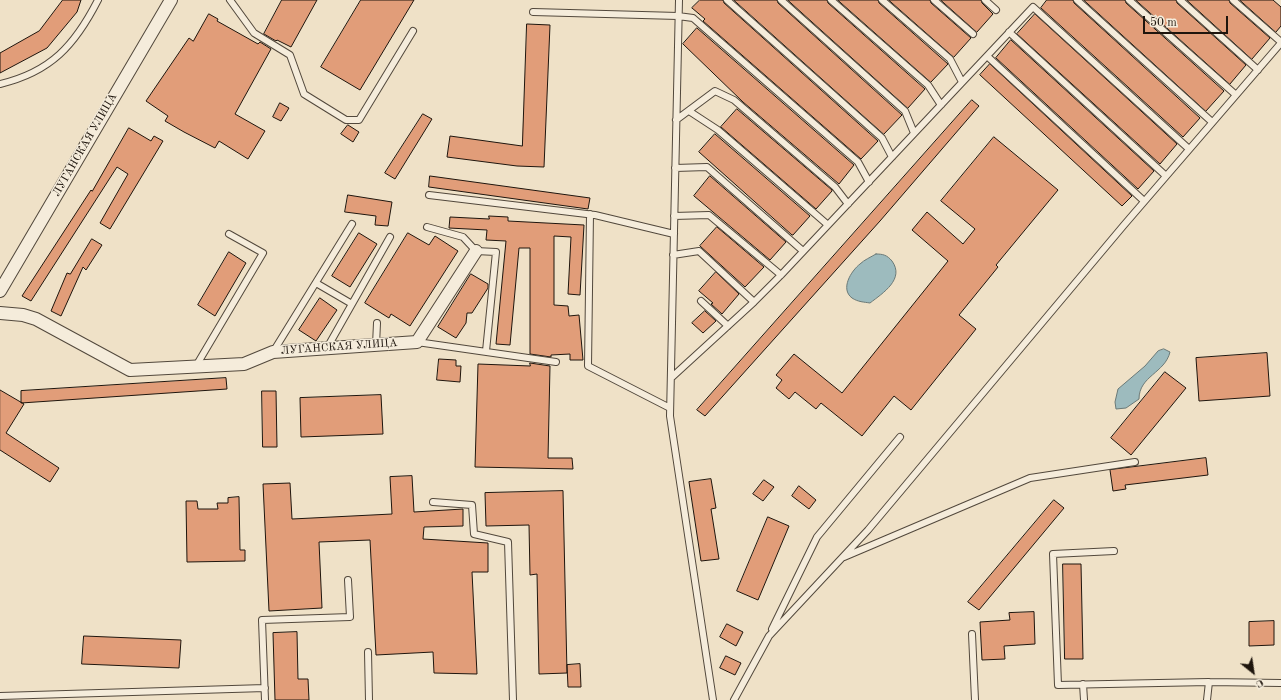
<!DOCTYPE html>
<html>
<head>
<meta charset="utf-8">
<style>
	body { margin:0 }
	#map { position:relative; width:1281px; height:700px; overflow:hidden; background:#efe1c7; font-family:"Old Standard TT",serif }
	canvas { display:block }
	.north { position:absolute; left:1233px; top:652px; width:40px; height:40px; -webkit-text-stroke:3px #f5ecdb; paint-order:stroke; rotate:150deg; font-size:11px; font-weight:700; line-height:16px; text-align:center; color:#1e150d }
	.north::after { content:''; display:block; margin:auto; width:14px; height:18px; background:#1e150d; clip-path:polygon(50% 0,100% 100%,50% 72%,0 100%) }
	.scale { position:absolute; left:1143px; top:16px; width:85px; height:18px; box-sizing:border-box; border:2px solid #1e150d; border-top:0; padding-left:5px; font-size:12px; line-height:14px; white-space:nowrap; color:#1e150d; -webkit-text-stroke:3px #f5ecdb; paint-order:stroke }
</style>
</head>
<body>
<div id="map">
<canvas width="1281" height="700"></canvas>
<div class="north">С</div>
<div class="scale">50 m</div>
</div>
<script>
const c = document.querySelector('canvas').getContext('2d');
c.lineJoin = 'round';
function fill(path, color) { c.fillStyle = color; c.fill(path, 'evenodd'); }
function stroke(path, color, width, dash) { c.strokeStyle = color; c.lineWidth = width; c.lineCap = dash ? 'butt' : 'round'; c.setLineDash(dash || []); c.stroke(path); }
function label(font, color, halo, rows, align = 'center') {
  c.font = font + ' "Old Standard TT",serif'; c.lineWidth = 3; c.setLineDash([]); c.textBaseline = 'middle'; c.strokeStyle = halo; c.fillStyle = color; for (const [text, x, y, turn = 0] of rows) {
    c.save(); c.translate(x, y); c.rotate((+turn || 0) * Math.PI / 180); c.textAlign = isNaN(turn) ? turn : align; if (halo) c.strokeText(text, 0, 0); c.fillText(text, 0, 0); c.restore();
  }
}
const water = new Path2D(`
	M876,254c7,0 11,1 16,7 13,18 -9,32 -22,42 -6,-1 -12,-1 -18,-5 -12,-9 -1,-27 8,-34 4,-4 11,-7 16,-10z
	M1164,349l6,3c-5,21 -31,24 -31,47l-13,9 -10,1 -1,-7 3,-13 27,-23 13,-15z`);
fill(water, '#9dbbbe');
stroke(water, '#6a7977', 1);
const building = new Path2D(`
	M63,0h18l-4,12 -30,36 -47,25v-20l39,-22z
	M282,0h35l-26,47 -14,-7 -1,1 -12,-7z
	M361,0h53l-54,90 -39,-23z
	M700,0h23l1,3 154,138 -17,18 -158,-138 2,-2 -13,-11z
	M734,0h43l1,3 124,112 -18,19z
	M788,0h39l1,3 97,86 -17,19z
	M838,0h40l1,3 69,61 -17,18z
	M889,0h41l1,3 40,35 -17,19z
	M941,0h40l1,3 11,11 -16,18z
	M1047,0h26l1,3 126,115 -17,19 -142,-129z
	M1084,0h41l1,3 98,88 -18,20z
	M1136,0h40l1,3 69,62 -16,19z
	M1187,0h42l1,3 40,35 -18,21z
	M1240,0h33l8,7v19l-5,6z
	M209,14l9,5 -1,2 41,23 2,-2 11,7 -36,65 30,17 -17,28 -29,-18 -4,7 -31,-16 -19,-11 3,-5 -22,-15 43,-63 4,3z
	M1035,14l142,130 -17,20 -143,-130z
	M527,24l23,1 -6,142 -27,-1 -70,-9 3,-21 72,10z
	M697,28l157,137 -15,19 -96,-82 -60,-58z
	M1011,40l143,131 -16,18 -142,-131z
	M990,64l142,132 -10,10 -142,-131z
	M972,100l7,6 -99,115 -175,195 -8,-6z
	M280,103l9,5 -8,13 -8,-4z
	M737,109l95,81v1l-16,18 -95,-82z
	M423,114l9,5 -37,60 -10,-6z
	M348,125l11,7 -6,10 -12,-8z
	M129,128l22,13 3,-5 9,5 -53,88 -10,-6 28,-49 -11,-7 -86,134 -9,-5 69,-106 1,1z
	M715,134l95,82 -17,19h-1l-93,-83z
	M994,137l64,53 -62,75 2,2 -39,48 17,14 -65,81 -17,-14 -32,40 -41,-33 -5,6 -21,-17 -6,7 -13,-11 6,-8 -6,-5 18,-21 48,39 106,-132 -36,-31 15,-18 36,32 12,-15 -34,-28z
	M430,176l160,22 -2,11 -159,-22z
	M710,176l76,66 -16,18 -76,-64z
	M348,195l44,7 -4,24 -13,-1 1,-9 -31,-4z
	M489,216l19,1v4l76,4 -4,70 -12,-1 3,-57 -17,-1v69l14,1 1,10 10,-1 4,45h-13v-6l-19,1v2l-21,-3v-106h-11l-9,97 -14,-1 10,-103 -20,-1 1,-10 -38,-2 1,-11 39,2z
	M717,227l47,40 -19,20 -45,-41z
	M359,233l18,11 -27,43 -18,-11z
	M408,233l21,12 6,-9 23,15 -48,75 -19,-12 -2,4 -24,-15z
	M92,239l10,6 -16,25 -3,-3 -22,49 -10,-5 16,-38 3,1z
	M229,252l17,11 -31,53 -17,-11z
	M716,272l23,22 -17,20 -11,-10 2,-1 -14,-12z
	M471,274l17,10v4l-16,25h-5l-1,10 -10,15 -18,-11z
	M320,298l17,12 -21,31 -17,-11z
	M705,311l11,10 -13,12 -11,-10z
	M1267,353l3,43 -71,5 -3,-43z
	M439,359l17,1v6h5l-1,16 -23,-2z
	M530,363l20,3 -2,92h24l1,11 -98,-2 3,-103 52,2z
	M1165,372l21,16 -55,67 -20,-17z
	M226,378l1,11 -206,14v-12z
	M0,390l24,14 -18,29 53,35 -9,14 -50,-32z
	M262,391h14l1,56h-14z
	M381,395l2,39 -82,3 -1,-39z
	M1206,458l2,17 -83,10 1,4 -13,2 -3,-21z
	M412,476l2,36 49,-3v17l-39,1 -1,12 65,4v29h-16l5,102 -43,-1 -1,-21 -57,3 -6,-115 -51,2 3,66 -53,3 -6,-127 27,-1 2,36 100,-5 -2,-37z
	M711,479l5,29 -5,1 8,50 -18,2 -12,-79z
	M764,480l10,7 -11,14 -10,-7z
	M799,486l17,14 -7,9 -17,-13z
	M563,491l4,182 -28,1 -2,-100 -7,1 -1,-50 -43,1 -1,-33z
	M239,497l1,53h5v11l-58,1 -1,-61h11l1,8h20l-1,-6h11v-5z
	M1054,500l10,8 -85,102 -11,-8z
	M768,517l21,9 -31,74 -21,-9z
	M1063,564h18l2,95h-18z
	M1034,612l1,32 -31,2 1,13 -23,1 -2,-38 30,-2 -1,-7z
	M1274,621v24l-25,1v-24z
	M727,624l16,8 -7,14 -16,-9z
	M297,632l1,47h10l1,21h-34l-2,-67z
	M84,636l97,4 -2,28 -97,-4z
	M726,656l15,7 -6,12 -15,-7z
	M580,664l1,23h-13l-1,-22z`);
fill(building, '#e19d79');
stroke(building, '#1e150d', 1);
const service = new Path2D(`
	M230,0l24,33 36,22 14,39 42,26h13l54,-89
	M679,0l-9,416 43,284
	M727,0l155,138 10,19
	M781,0l124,111 9,22
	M831,0l97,85 13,20
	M882,0l68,59 12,23
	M934,0l39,34
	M985,0l11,10
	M1077,0l135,122
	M1129,0l107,95
	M1180,0l78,70
	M1233,0l48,42
	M533,12l145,4 15,2 165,144 11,20
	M1009,32l157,144
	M987,56l157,145
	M0,84c51,-12 75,-39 98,-84
	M689,111l29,19 110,95
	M676,120l39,-29 19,9 101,87 13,17
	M675,168l32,-1 96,84
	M429,195l166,20 79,19
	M590,214l-2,152 82,42
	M674,216l35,-1 72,60
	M427,227l36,10 13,14 20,1 -10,99
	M673,255l26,-4 55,51
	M316,283l36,21
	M701,301l27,25
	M417,342l139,20
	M376,345l1,-22
	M327,348l63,-111
	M273,352l79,-128
	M196,366l67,-113 -34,-19
	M671,378l83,-76 27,-27 252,-268 156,142
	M433,502l39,3 2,29 34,8 5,158
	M1114,551l-61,3 5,131 151,-3 -2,18
	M844,557l186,-79 105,-16
	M772,629l45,-92 83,-100
	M972,634l3,66
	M368,652l1,48
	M1209,682l72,1
	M1083,684l1,16
	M0,696l265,-8
	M265,700l-3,-80 88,-3 -2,-37
	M734,700l35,-64 99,-106 256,-305 157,-182`);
const minor = new Path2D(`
	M0,291l171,-291
	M0,313l23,2 13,4 94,51 114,-6 29,-12 144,-10 59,-91`);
stroke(service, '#52483c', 8);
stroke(minor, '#52483c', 14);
stroke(service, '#f5ecdb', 6);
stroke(minor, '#f5ecdb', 12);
label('11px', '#1e150d', '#f5ecdb', [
	["ЛУГАНСКАЯ УЛИЦА",85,145,-60],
	["ЛУГАНСКАЯ УЛИЦА",339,347,-4]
]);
</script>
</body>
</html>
